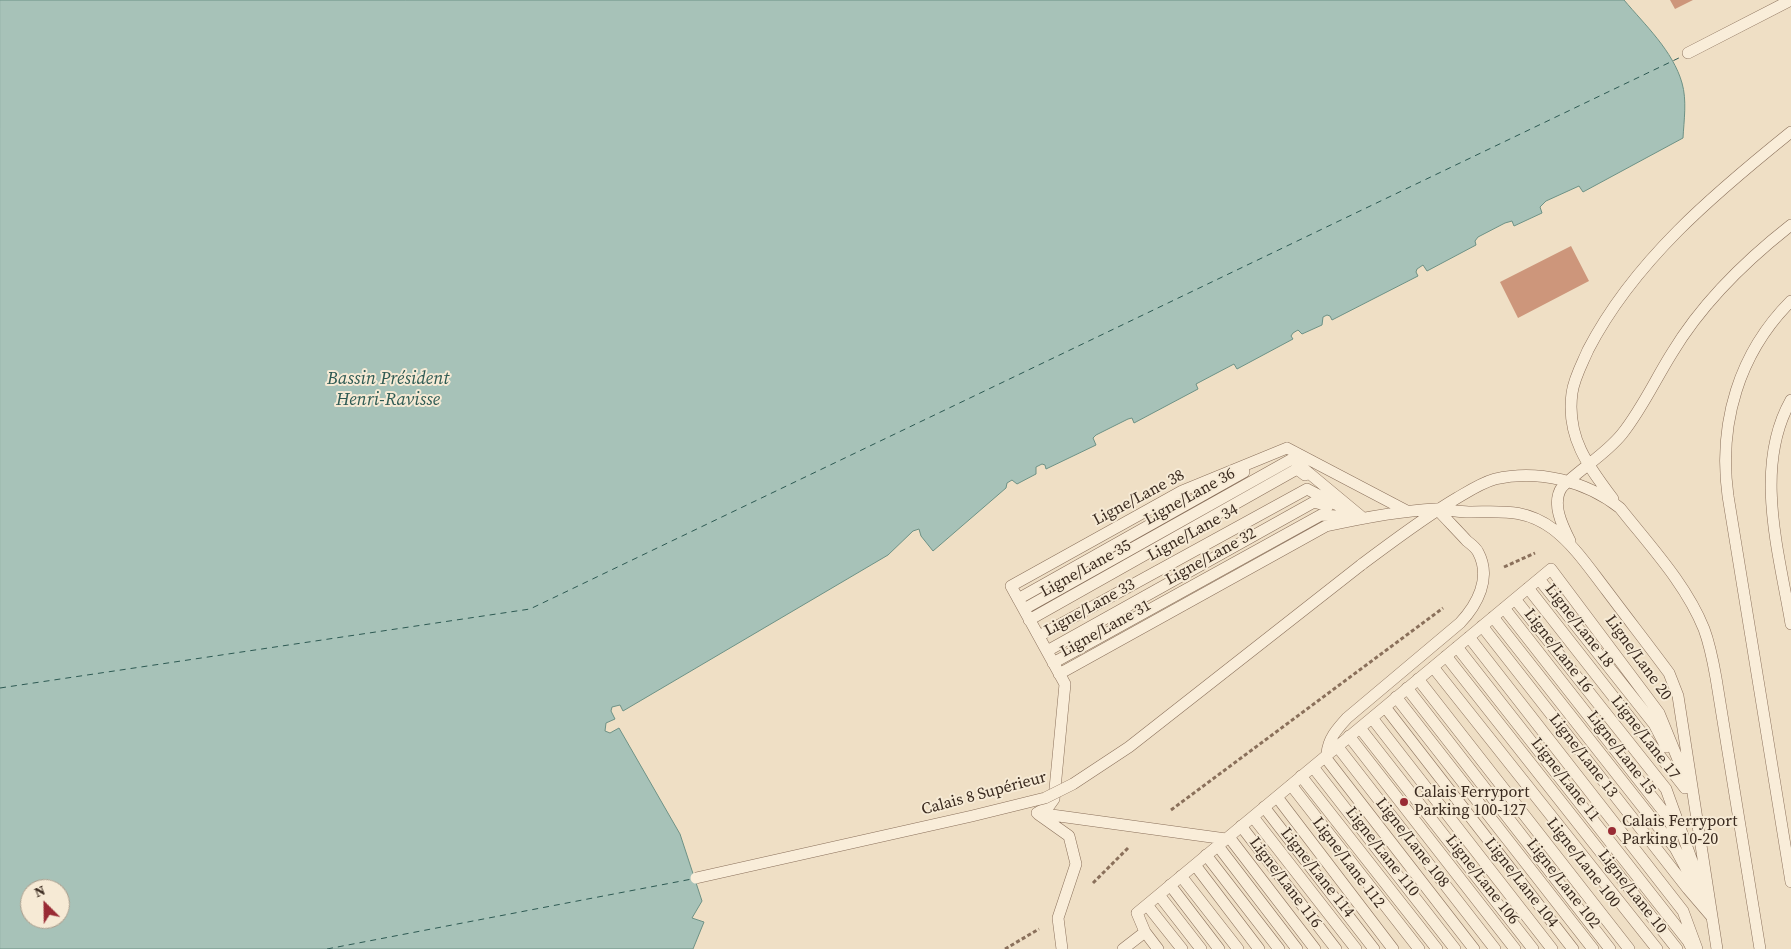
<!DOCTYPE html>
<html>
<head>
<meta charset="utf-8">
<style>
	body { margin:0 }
	#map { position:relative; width:1791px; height:949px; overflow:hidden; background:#efdfc5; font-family:"Source Serif 4",serif }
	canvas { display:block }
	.north { position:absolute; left:20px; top:879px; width:50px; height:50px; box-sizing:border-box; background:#f6ead5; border:1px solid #ab9d8c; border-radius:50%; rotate:337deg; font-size:14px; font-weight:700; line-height:20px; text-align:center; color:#3a2a1f }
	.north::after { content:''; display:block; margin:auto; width:18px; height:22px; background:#992b34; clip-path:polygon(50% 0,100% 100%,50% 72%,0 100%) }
</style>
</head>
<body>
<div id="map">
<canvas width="1791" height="949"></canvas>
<div class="north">N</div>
</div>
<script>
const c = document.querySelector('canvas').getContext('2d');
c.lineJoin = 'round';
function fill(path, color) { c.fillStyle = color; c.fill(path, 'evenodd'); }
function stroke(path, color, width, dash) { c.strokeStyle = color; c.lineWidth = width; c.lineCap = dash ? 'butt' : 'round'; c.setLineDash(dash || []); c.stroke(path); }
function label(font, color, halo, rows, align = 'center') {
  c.font = font + ' "Source Serif 4",serif'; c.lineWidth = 4; c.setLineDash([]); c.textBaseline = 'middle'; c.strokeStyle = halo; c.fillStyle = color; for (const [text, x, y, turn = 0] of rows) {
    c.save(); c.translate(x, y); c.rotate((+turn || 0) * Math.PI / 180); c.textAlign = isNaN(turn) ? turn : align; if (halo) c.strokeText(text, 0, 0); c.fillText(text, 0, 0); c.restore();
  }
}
const water = new Path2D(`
	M0,0h1624c21,25 49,51 58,83 5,17 2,37 1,55l-100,54 -4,-6 -33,15 -6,6 2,6 -28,13 -2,-5 -7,2 -27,14 -3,4 1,4 -49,26 -4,-6 -6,4 -1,3 2,4 -86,44 -2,-4 -3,-1 -4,2 -1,8 -20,9 -4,-4 -5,3 -2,3 2,3 -56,30 -3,-5 -38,20 2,5 -64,34 -2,-5 -4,1 -32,16 -3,3 3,7 -50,24 -1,-4 -3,-1 -6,3v7l-19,10 -5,-4 -5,3 -1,5 -73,63 -12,-15 -2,-7 -6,2 -25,24 -265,156 -3,-6 -8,2 -1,4 4,8 -9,4 -1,8 5,2 9,-5 61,106 22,67 -10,17 12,4 -11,27h-693zM30,889h30v30h-30z`);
fill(water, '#a7c2b8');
stroke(water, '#6d9185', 1);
stroke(new Path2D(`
	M0,688l530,-79 1153,-553
	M327,949l365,-70`), '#2e5a53', 1, [6, 5]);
fill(new Path2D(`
	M1670,0h23l-18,9z
	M1571,246l18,35 -71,37 -18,-36z`), '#cd967b');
const service = new Path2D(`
	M1688,53l103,-53
	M1791,301c-52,52 -73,122 -63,195l63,386
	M1791,400c-38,67 -12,152 0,224
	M1287,448l120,63
	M1613,499c-25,-33 -47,-62 -41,-106 2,-15 10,-29 16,-43 46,-89 126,-156 203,-218
	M1570,541c-8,-16 -19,-38 -8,-54 19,-19 43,-32 60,-53 20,-25 33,-54 50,-81 30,-50 73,-92 119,-128
	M1361,565c31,-23 62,-47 96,-67 12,-7 24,-15 38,-19 43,-10 91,2 125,29 30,38 66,76 84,121 6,16 9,32 12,49l44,271
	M1539,579l115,145 12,23
	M1528,588l157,200
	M1018,599l226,-127
	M1515,599l151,190 38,105
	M1504,608l163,208 7,15
	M1024,609l268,-150 71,59
	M1493,617l182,231 22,41
	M1029,620l268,-151 8,6
	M1482,626l206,263 24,28
	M1039,636l268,-147 36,19
	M1469,637l214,274 14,38
	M1457,647l231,294 3,6
	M1047,651l267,-149 14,4
	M1446,656l231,293
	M1053,663l268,-148 30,2
	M1433,667l224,282
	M1059,674l267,-148c36,-8 72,-15 109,-17 11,0 23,3 34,3 32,0 56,-4 84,17 22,17 37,40 54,62 21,28 42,55 62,82l9,23 39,253
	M1418,679l211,270
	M1407,688l203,261
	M1396,697l197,252
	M1385,707l188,242
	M1372,718l180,231
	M1360,728l173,221
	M1349,736l166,213
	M1337,746l158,203
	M1327,754c1,-15 10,-25 20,-36l113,-95c17,-18 32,-45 18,-71 -2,-4 -7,-8 -11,-11 -10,-11 -20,-21 -30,-32
	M1325,757l149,192
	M1313,767l142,182
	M1301,776l136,173
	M1291,785l128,164
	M1277,797l116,152
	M1264,807l110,142
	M1037,813l12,-7 5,-7 11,-115 -54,-98 171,-95 105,-43
	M1037,813l189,26
	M1038,814l31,22 7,28 -18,54 4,31
	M1253,817l103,132
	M1241,826l95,123
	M1229,837l86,112
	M1218,846l79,103
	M1206,855l73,94
	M1195,865l64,84
	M1181,876l57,73
	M1170,885l49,64
	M1159,895l42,54
	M1147,905l35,44
	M1145,932l13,17
	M1123,949l22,-17 -8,-19 414,-344 108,144 29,71`);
stroke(service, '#8a705b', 12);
stroke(new Path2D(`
	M1504,567l31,-14
	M1171,810l272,-202
	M1093,883l36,-36
	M1005,949l34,-20`), '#8a705b', 3, [4, 2.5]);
stroke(service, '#f9edd9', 11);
const serviceBridge = new Path2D(`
	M696,878l276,-62 73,-18 28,-14 56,-37 232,-182`);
stroke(serviceBridge, '#8a705b', 12, []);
stroke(serviceBridge, '#f9edd9', 11);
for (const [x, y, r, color] of [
	[1404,802,5,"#992b34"],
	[1612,831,5,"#992b34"]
]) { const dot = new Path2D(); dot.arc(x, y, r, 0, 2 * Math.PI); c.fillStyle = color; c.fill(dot); stroke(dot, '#f6ead5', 2); }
label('16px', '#3a2a1f', '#f6ead5', [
	["Ligne/Lane 36",1190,497,-29],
	["Ligne/Lane 38",1139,498,-28],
	["Ligne/Lane 34",1193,533,-29],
	["Ligne/Lane 32",1211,557,-29],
	["Ligne/Lane 35",1086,569,-29],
	["Ligne/Lane 33",1090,608,-29],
	["Ligne/Lane 18",1579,626,52],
	["Ligne/Lane 31",1106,629,-29],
	["Ligne/Lane 16",1558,651,52],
	["Ligne/Lane 20",1638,658,54],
	["Ligne/Lane 17",1645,738,52],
	["Ligne/Lane 15",1621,753,52],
	["Ligne/Lane 13",1583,756,52],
	["Ligne/Lane 11",1565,780,52],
	["Calais 8 Supérieur",984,794,-15],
	["Ligne/Lane 108",1412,843,52],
	["Ligne/Lane 110",1382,852,52],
	["Ligne/Lane 112",1348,863,53],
	["Ligne/Lane 100",1583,863,52],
	["Ligne/Lane 114",1317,873,52],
	["Ligne/Lane 106",1482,880,52],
	["Ligne/Lane 116",1285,883,53],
	["Ligne/Lane 104",1521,883,52],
	["Ligne/Lane 102",1563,884,52],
	["Ligne/Lane 10",1632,892,52]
]);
label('16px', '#3a2a1f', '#f6ead5', [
	["Calais Ferryport",1414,793],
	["Parking 100-127",1414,811],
	["Calais Ferryport",1622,822],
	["Parking 10-20",1622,840]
], 'left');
label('italic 18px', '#2e5a53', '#f6ead5', [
	["Bassin Président",388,379],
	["Henri-Ravisse",388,400]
]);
</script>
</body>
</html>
